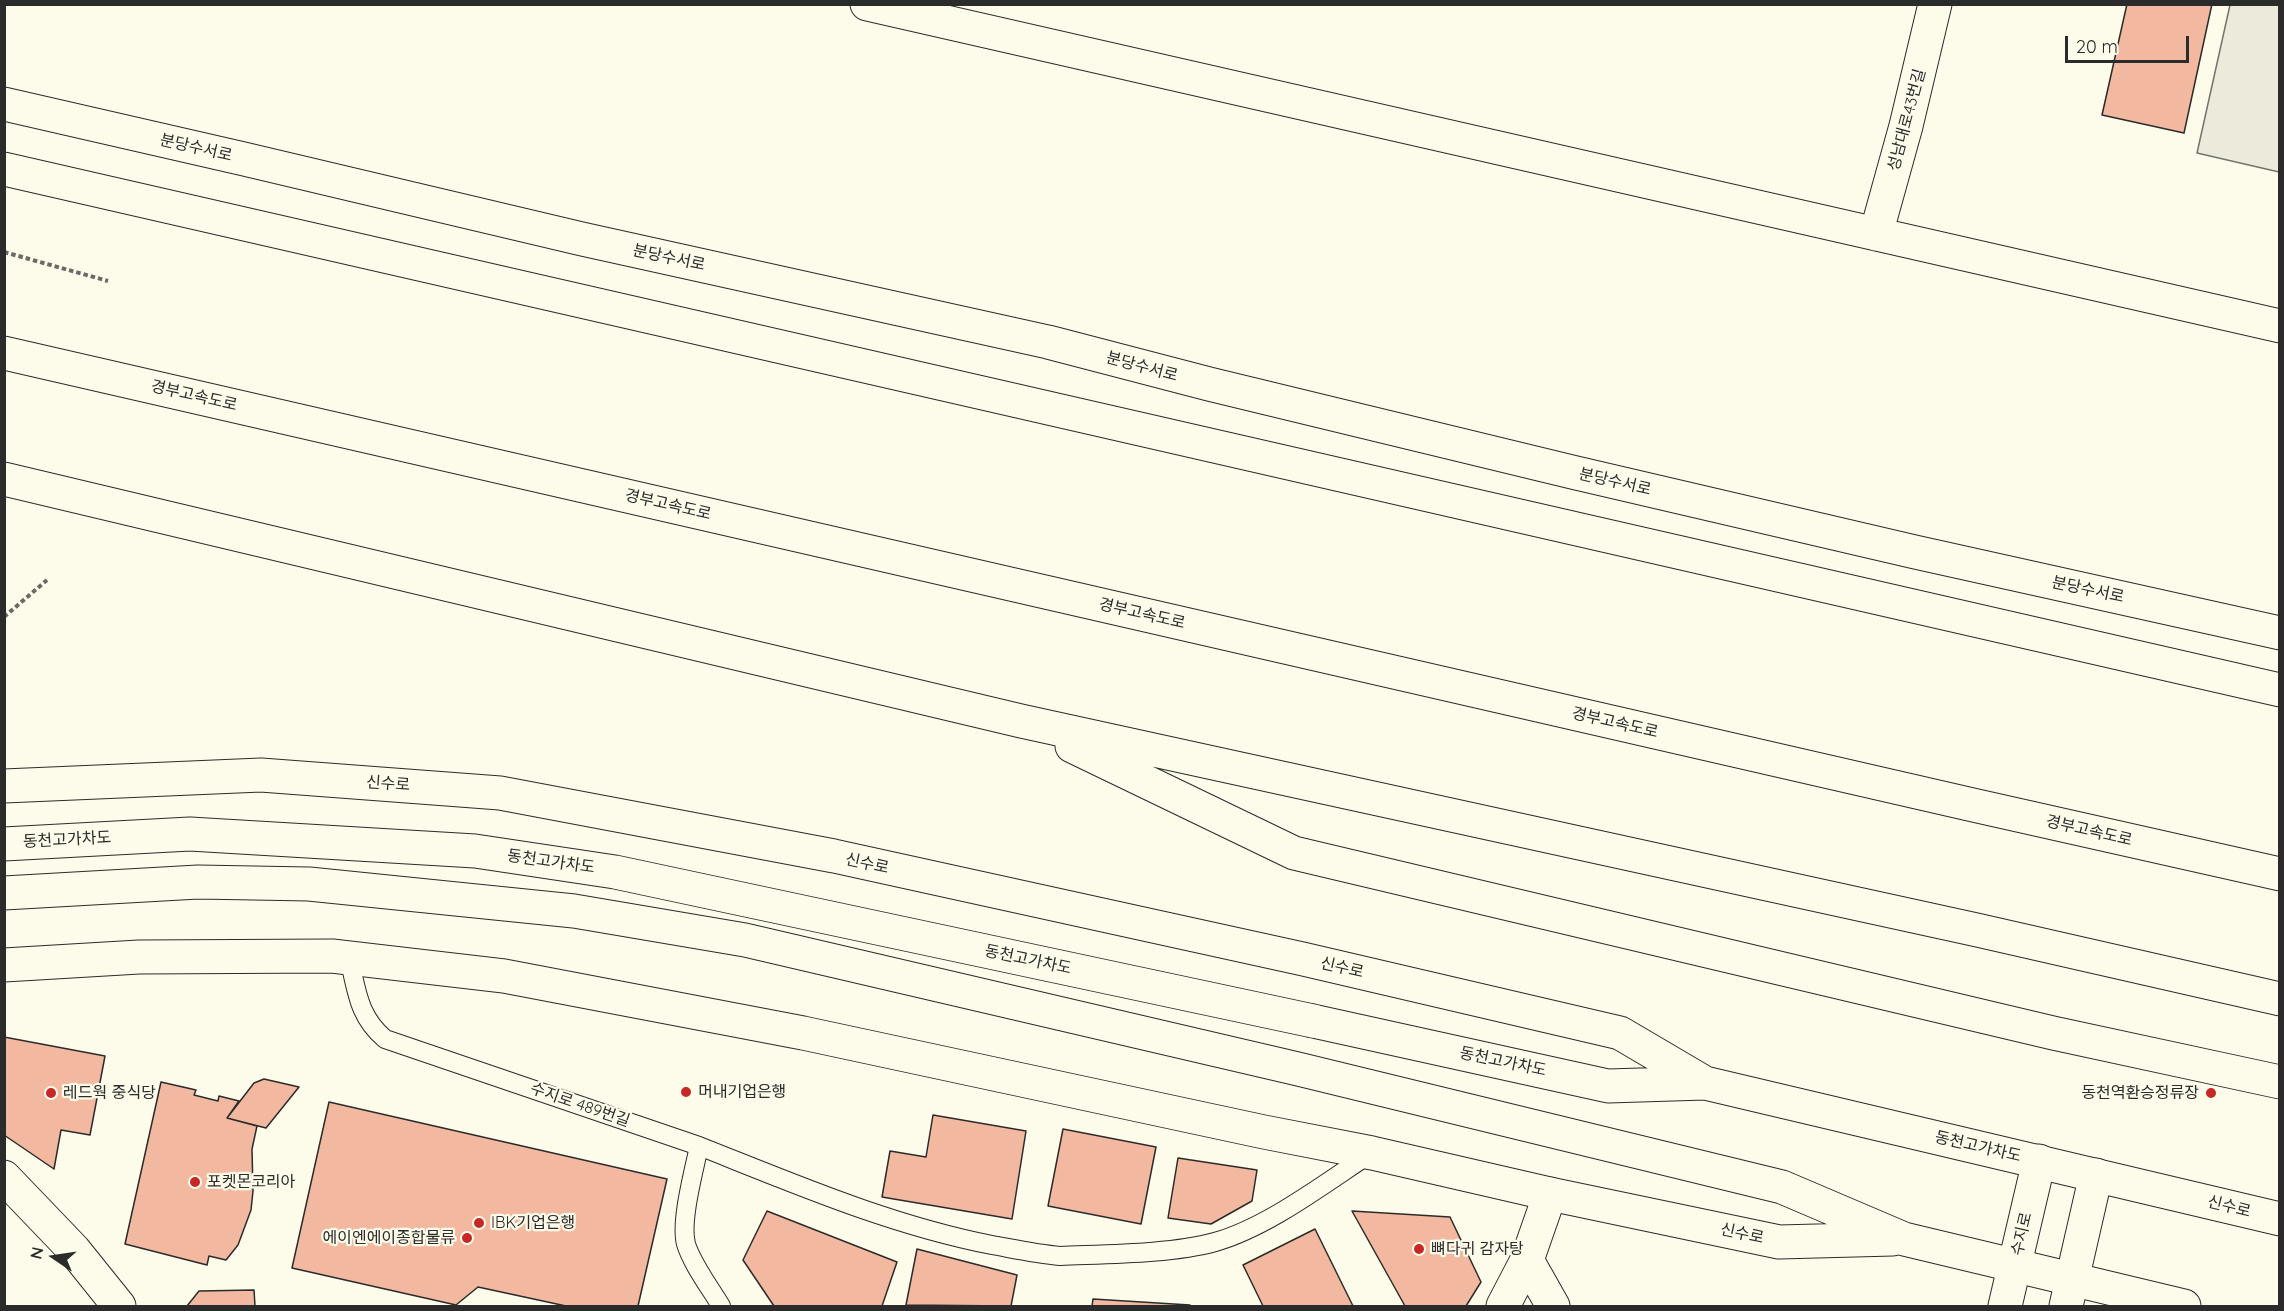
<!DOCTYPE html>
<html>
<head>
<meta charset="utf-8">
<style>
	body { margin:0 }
	#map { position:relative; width:2284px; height:1311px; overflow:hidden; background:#fdfbea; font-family:Quicksand,sans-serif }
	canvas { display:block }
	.frame { position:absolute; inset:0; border:6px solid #2b2b2b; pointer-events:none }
	.north { position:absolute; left:24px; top:1227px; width:60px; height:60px; -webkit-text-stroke:4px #fdfbea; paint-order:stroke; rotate:283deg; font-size:16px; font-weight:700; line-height:24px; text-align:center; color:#2b2b2b }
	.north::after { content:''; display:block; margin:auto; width:21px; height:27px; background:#2b2b2b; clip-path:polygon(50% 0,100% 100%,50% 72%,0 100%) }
	.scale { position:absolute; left:2065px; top:36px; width:124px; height:27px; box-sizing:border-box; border:3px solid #2b2b2b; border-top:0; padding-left:8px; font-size:18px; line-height:21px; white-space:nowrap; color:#2b2b2b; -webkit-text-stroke:4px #fdfbea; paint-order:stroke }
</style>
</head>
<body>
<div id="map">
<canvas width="2284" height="1311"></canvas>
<div class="frame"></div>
<div class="north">N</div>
<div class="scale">20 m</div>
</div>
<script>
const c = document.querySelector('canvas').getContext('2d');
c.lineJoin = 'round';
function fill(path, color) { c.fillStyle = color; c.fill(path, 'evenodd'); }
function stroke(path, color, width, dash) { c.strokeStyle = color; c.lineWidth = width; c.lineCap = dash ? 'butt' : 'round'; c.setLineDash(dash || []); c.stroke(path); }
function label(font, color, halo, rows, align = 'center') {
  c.font = font + ' Quicksand,"Noto Sans KR",sans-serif'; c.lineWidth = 4.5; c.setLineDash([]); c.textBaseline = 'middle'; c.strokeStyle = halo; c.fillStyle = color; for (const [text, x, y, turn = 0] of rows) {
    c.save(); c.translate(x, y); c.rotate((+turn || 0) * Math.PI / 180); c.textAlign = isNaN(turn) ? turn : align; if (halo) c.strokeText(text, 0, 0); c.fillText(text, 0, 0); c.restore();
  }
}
const parking = new Path2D(`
	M2230,5h49v167l-82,-19z`);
fill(parking, '#eceadb');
stroke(parking, '#74746e', 1.5);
const building = new Path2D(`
	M2127,4h85l-28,129 -82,-18z
	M4,1037l101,19 -15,79 -29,-5 -7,39 -50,-34z
	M264,1079l35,8 -33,41 -39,-10 27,-35z
	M161,1082l35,8 -2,5 24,6 1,-5 20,5 -12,17 30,8 -5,23 1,42 -2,19 -13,35 -12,15 -17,-4 -2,9 -82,-21z
	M329,1102l338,77 -29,127h-72l-88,-19 -22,18 -164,-37z
	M933,1115l93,16 -14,88 -130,-22 8,-46 36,6z
	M1063,1129l93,18 -15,77 -93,-18z
	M1178,1158l79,12 -5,31 -41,23 -43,-6z
	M767,1211l130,51 -15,44h-108l-31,-46z
	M1352,1211l98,6 31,65 -15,24h-61z
	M1315,1229l38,77h-90l-20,-41z
	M917,1249l100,26 -6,31 -105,-1z
	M254,1290l1,16h-68l12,-15z
	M1093,1299l97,6v1h-98z`);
fill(building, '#f2b8a0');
stroke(building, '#2b2b2b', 1.5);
const service = new Path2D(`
	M349,958c8,33 9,58 36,81l314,107c-5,25 -19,75 -13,98 6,20 25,45 35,62
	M699,1146c96,38 191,79 293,99 22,4 45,9 68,11 46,-2 112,-2 155,-14 53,-15 110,-59 156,-89`);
const minor = new Path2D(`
	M1527,1260l26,46
	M1503,1306l24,-46 23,-66`);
const tertiary = new Path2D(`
	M867,4l1413,322
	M1876,234l30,-108 29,-122
	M4,1177l70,73 45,56`);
const secondary = new Path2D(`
	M2005,1306l34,-145
	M2066,1306l30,-131`);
const primary = new Path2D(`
	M4,786l257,-11 239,18 334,63 469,103 317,74 85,50
	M4,893l194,-11 111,2 265,27 171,29 553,129 484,118 122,52 280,67
	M4,965l135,-8 193,-1 172,20 299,57 461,99 108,21 178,41 229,48 114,-3
	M1313,1021l295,65 97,-3 575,136`);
const trunk = new Path2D(`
	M4,104l240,55 338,80 466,103 161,42 363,88 343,80 365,81
	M4,169l2276,521`);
const motorway = new Path2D(`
	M4,353l1969,452 307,69
	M4,479l1017,242 956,209 303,69
	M1072,746l222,107 759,180 227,49`);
stroke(service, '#2b2b2b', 20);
stroke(minor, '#2b2b2b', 35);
stroke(tertiary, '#2b2b2b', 35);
stroke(secondary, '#2b2b2b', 35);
stroke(primary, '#2b2b2b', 35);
stroke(trunk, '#2b2b2b', 35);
stroke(motorway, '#2b2b2b', 35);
stroke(new Path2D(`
	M4,252l104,29
	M4,617l43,-37`), '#6a6964', 4, [4.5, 3]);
stroke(service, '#fdfbea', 18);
stroke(minor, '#fdfbea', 33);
stroke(tertiary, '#fdfbea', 33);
stroke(secondary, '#fdfbea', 33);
stroke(primary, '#fdfbea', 33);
stroke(trunk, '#fdfbea', 33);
stroke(motorway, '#fdfbea', 33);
const primaryBridge = new Path2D(`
	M4,844l186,-10 285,17 140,21 698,149`);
stroke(primaryBridge, '#2b2b2b', 35, []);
stroke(primaryBridge, '#fdfbea', 33);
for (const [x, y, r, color] of [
	[686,1092,6,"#c62828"],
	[51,1093,6,"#c62828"],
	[2211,1093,6,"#c62828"],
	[195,1182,6,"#c62828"],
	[479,1223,6,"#c62828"],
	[467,1238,6,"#c62828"],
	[1419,1249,6,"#c62828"]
]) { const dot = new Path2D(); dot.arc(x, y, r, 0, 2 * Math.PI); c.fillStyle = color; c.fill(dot); stroke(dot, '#fdfbea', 2); }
label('16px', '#2b2b2b', '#fdfbea', [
	["성남대로43번길",1907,120,-75],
	["분당수서로",196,148,13],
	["분당수서로",669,258,12],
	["분당수서로",1142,367,15],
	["경부고속도로",194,396,13],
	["분당수서로",1615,482,13],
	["경부고속도로",668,505,13],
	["분당수서로",2088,590,12],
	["경부고속도로",1142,614,13],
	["경부고속도로",1615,723,13],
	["신수로",388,784,4],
	["경부고속도로",2089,831,13],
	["동천고가차도",67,840,-3],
	["동천고가차도",551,862,8],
	["신수로",867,864,12],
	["동천고가차도",1028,960,12],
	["신수로",1342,968,13],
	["동천고가차도",1503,1062,12],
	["수지로 489번길",580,1105,19],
	["동천고가차도",1978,1147,13],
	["신수로",2229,1207,14],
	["신수로",1742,1234,12],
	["수지로",2022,1234,-77]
]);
label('16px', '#2b2b2b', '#fdfbea', [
	["머내기업은행",698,1092],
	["레드웍 중식당",63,1093],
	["동천역환승정류장",2199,1093,"right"],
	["포켓몬코리아",207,1182],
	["IBK기업은행",491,1223],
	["에이엔에이종합물류",455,1238,"right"],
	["뼈다귀 감자탕",1431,1249]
], 'left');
</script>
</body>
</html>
